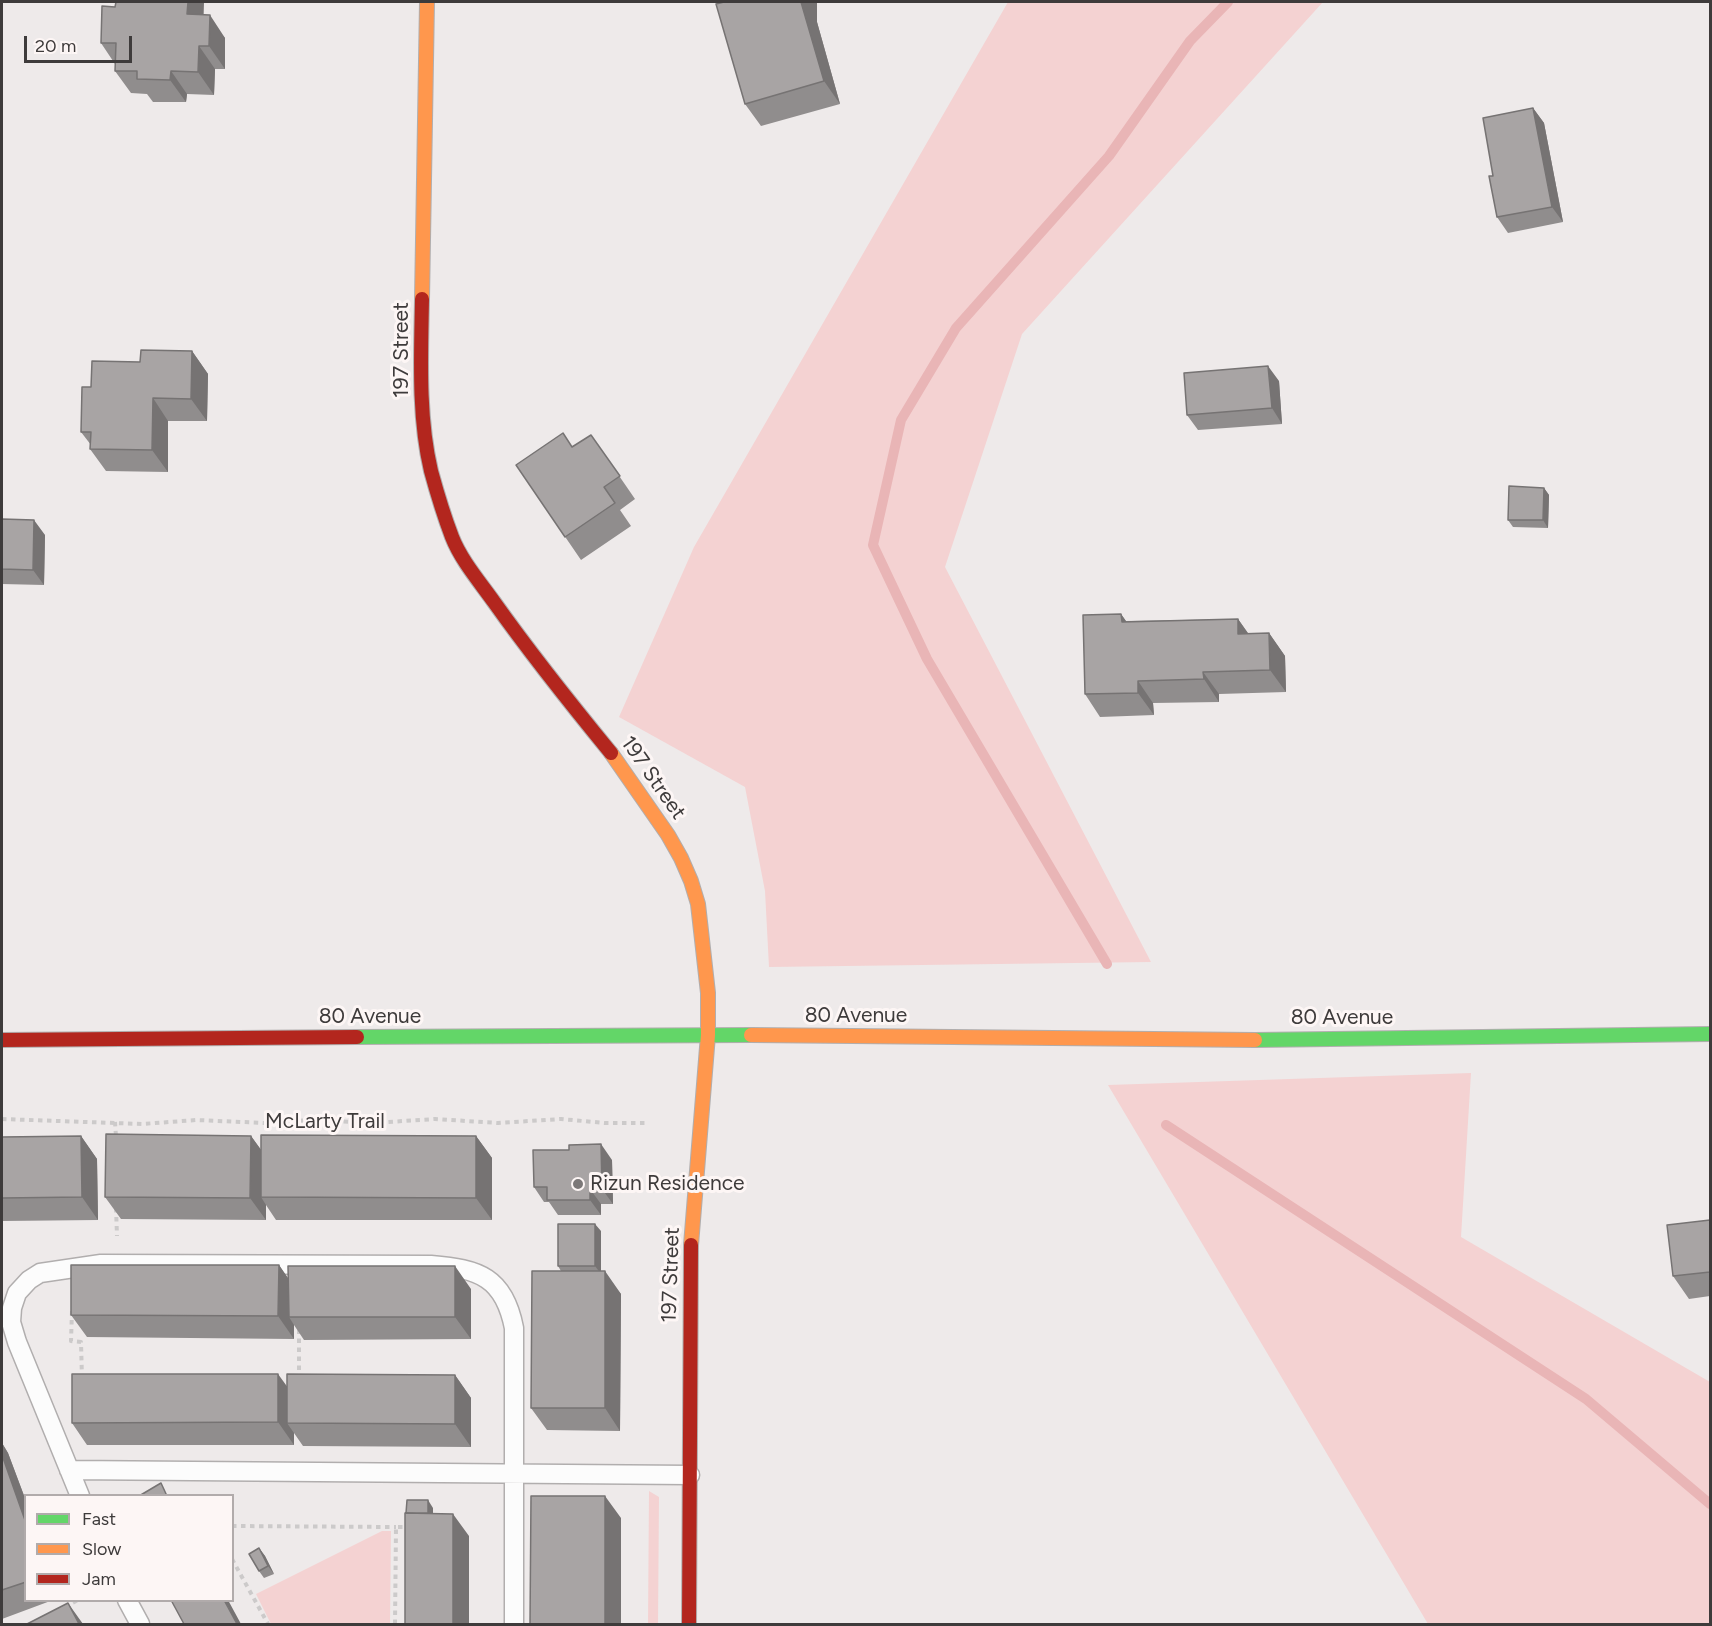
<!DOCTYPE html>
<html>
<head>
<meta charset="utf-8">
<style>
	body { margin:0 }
	#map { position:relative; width:1712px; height:1626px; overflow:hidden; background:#eeeaea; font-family:Figtree,sans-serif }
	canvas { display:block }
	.frame { position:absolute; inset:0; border:3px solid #3e3b3b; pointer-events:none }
	.legend { position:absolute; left:24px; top:1494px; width:210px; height:108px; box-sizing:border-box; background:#fdf6f5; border:2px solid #b1abab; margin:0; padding:8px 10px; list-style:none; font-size:18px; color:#3e3b3b }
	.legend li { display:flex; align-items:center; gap:12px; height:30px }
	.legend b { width:30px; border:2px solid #b1abab }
	.scale { position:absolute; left:24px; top:36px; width:108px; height:27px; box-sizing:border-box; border:3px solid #3e3b3b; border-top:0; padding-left:8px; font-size:18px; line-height:21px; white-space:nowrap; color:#3e3b3b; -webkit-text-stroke:4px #fdf6f5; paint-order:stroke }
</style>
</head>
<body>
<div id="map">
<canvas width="1712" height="1626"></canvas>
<div class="frame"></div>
<ul class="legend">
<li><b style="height:8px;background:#63d668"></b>Fast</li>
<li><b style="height:8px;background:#ff974d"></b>Slow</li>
<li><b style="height:8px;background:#b3261e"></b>Jam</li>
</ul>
<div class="scale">20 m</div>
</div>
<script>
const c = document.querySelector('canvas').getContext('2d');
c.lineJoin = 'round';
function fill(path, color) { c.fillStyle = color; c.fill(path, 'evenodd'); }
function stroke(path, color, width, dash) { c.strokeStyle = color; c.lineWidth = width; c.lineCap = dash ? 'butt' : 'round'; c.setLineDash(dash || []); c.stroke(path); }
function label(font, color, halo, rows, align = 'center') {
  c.font = font + ' Figtree,sans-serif'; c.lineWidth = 6; c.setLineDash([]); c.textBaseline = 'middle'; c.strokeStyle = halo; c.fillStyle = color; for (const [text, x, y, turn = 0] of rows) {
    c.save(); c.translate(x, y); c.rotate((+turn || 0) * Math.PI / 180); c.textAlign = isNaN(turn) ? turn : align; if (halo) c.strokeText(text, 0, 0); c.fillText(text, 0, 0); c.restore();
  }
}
fill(new Path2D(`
	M1008,2h315l-301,332 -77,233 206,395 -382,5 -4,-76 -20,-104 -126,-70 75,-170z
	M1471,1073l-10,164 249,145v242h-282l-320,-539z
	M649,1491l10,6 -1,127h-10z
	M382,1531h9l-1,93h-119l-15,-30z`), '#f4d2d2');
stroke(new Path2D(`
	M1107,964l-180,-305 -54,-114 28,-125 55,-92 153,-172 81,-115 38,-39
	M1166,1125l420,274 124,105`), '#e9b5b6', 10);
const lane = new Path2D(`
	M69,1470l621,5
	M80,1496l-63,-154 -6,-20 1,-14 5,-15 12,-13 11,-7 61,-9 330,1c48,4 73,12 83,63v296
	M127,1600l13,24`);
const fast = new Path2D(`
	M357,1037l394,-2
	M1255,1040l455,-6`);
const slow = new Path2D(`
	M422,299l5,-297
	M611,753l57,82 13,23 10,23 7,23 10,89v42l-17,210
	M751,1035l504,5`);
const jam = new Path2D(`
	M422,299c-1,57 -4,117 9,172 6,22 13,45 21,66 9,23 27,44 42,65 37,52 76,101 117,151
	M2,1040l355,-3
	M689,1624l2,-379`);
stroke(lane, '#b1aeae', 21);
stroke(fast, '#b1aeae', 16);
stroke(slow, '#b1aeae', 16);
stroke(jam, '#b1aeae', 16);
stroke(new Path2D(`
	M2,1119l140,5 54,-4 69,3 47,-3 60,3 63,-4 63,4 63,-4 44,4h43
	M115,1122l1,15
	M116,1208l1,28
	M72,1311l-1,30 10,1 1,37
	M299,1379v-50
	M232,1526l164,1
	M232,1559l36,65
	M65,1607l13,-7
	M395,1624l1,-97h12`), '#cccaca', 4, [4.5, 4.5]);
stroke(lane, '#fcfcfc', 18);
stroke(fast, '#63d668', 14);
stroke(slow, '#ff974d', 14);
stroke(jam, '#b3261e', 14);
fill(new Path2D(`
	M724,2h93v20l23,82 -79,22 -16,-22z
	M204,15l21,23v31h-10l-1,26 -27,-1 -1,8h-33l-6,-8 -16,-1 -16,-22v-7l-14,-21z
	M1533,108l11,15 19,99 -55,11 -11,-16 -4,-41z
	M192,351l16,23 -1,47h-39v51l-62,-1 -16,-22 1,-4 -10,-13 10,-45z
	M1279,381l3,43 -84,6 -11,-15z
	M591,435l44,64 -15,11 11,16 -50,34 -65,-95 56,-18z
	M1544,488l5,7 -1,33 -35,-1 -5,-7z
	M2,519l43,16 -1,50 -42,-1z
	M1121,614l5,7 112,-2 10,14h21l16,23 1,36 -67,2v8l-66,1 1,12 -54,2 -15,-23z
	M81,1136l16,23 1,61 -96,1v-84z
	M251,1136l10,14 215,-14 16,22v62h-216l-10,-15v15l-145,-1 -16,-22z
	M612,1160l1,44h-12v11h-43l-9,-13h-5l-10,-15z
	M1710,1220v76l-21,3 -16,-23z
	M601,1231v40l20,23 -1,137 -73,-1 -16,-22 30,-137 -3,-5z
	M279,1265l9,14 183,10v50l-167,1 -10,-15v14l-207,-2 -16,-22z
	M455,1375l16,23v49l-168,-1 -9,-13v12h-207l-15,-22 215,-36z
	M2,1443l6,10 18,48v99h27l-51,19z
	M259,1548l6,8 9,18 -10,4 -5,-7z`), '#908d8d');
fill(new Path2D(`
	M188,2h16l-1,35 -16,-23z
	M801,2h16v20l23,82 -16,-23z
	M210,15l15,23v31l-16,-23z
	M199,46l16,23 -1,26 -16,-23z
	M171,71l16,23 -1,8 -16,-22z
	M1533,108l11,15 19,99 -11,-15z
	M192,351l16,23 -1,47 -16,-22z
	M1268,366l11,15 3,43 -10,-16z
	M153,398l15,23v51l-16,-22z
	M1544,488l5,7 -1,33 -5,-8z
	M34,520l11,15 -1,50 -11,-15z
	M1121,614l16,23 -15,-15z
	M1238,619l16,23 -16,-8z
	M1269,633l16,23 1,36 -16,-22z
	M1203,672l16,22v8l-15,-23z
	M1138,681l15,22 1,12 -16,-22z
	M81,1136l16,23 1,61 -16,-23z
	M251,1136l16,22 -6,39 5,8v15l-16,-22z
	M476,1136l16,22v62l-16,-22z
	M601,1144l11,16 1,44 -11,-15z
	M590,1189l11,15v11l-11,-15z
	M595,1224l6,7v43l-6,-8z
	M279,1265l16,23 -6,29 5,8v14l-16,-23z
	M455,1266l16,23v50l-16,-22z
	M605,1271l16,23 -1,137 -15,-23z
	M278,1374l16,22 -7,27 7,10v12l-16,-23z
	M455,1375l16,23v49l-16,-23z
	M2,1443l6,10 18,48v22l-24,-68z
	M605,1496l16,22v106h-16z
	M428,1500l5,8v23l-5,-8z
	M453,1514l16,22v88h-16z
	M259,1548l6,8 9,18 -6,-8z
	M224,1600h4l13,24h-4z
	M68,1603l15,21h-4z`), '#767373');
const building = new Path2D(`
	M116,2h72l-1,12 23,1 -1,31h-10l-1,26 -27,-1 -1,9 -33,-1v-8h-22l1,-28h-15l1,-37 13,1z
	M724,2h77l23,79 -79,23 -29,-100z
	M1533,108l19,99 -55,10 -8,-41h4l-10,-58z
	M141,350l51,1 -1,48 -38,-1 -1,52 -62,-1 1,-17h-10l1,-45h9l1,-26 48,1z
	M1268,366l4,42 -85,7 -3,-42z
	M563,433l9,14 19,-12 29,41 -16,11 11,16 -50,34 -49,-72z
	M1509,486l35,2 -1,32h-35z
	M2,519l32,1 -1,50 -31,-1z
	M1121,614l1,8 116,-3v15l31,-1 1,37 -67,2 1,7 -66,2v12l-53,1 -2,-79z
	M106,1134l145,2 -1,62 -145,-1z
	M261,1135l215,1v62l-215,-1z
	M81,1136l1,61 -80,1v-61z
	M601,1144l1,45h-12v11h-43v-13h-13l-1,-37h36v-5z
	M1710,1220v52l-37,4 -6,-51z
	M558,1224h37v42h-37z
	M71,1265h208l-1,51 -207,-1z
	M288,1266h167v51h-166z
	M532,1271h73v137h-74z
	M72,1374h206v48l-206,1z
	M287,1374l168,1v49l-168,-1z
	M2,1455l24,68v59l-24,8z
	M161,1483l6,13h-28z
	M531,1496h74v128h-75z
	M407,1500h21v13h-22z
	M405,1513l48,1v110h-48z
	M259,1548l9,18 -9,5 -10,-17z
	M171,1600h53l13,24h-53z
	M68,1603l11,21h-52z`);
fill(building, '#a8a4a4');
stroke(building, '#767373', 1.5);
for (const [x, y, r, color] of [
	[578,1184,6,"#7c7878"]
]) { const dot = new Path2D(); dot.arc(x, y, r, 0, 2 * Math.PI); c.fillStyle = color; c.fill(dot); stroke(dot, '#fdf6f5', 2); }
label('21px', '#3e3b3b', '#fdf6f5', [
	["197 Street",402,350,-90],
	["197 Street",653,778,55],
	["80 Avenue",856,1016],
	["80 Avenue",370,1017],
	["80 Avenue",1342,1018],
	["McLarty Trail",325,1122],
	["197 Street",671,1275,-88]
]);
label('21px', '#3e3b3b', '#fdf6f5', [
	["Rizun Residence",590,1184]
], 'left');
</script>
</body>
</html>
